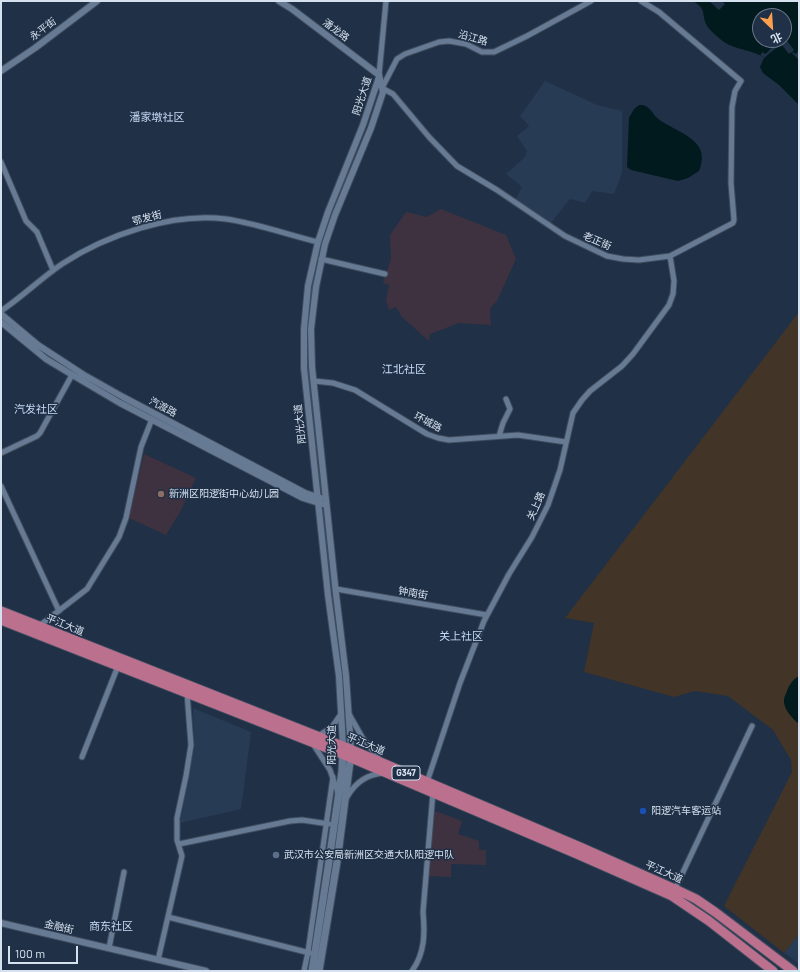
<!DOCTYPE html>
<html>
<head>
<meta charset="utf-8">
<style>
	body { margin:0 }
	#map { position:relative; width:800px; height:972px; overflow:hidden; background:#203046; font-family:Barlow,"Noto Sans SC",sans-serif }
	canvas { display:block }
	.frame { position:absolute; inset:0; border:2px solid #d6e1ef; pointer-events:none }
	.north { position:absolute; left:752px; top:8px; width:40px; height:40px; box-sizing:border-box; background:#203046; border:1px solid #69778a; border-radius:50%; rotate:155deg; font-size:11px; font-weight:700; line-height:16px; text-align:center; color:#d6e1ef }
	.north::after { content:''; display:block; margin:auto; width:14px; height:18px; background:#fa9f4e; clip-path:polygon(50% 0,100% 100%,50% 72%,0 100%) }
	.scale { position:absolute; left:8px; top:946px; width:70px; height:18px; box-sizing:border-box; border:2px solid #d6e1ef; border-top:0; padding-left:5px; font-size:12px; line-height:14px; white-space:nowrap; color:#d6e1ef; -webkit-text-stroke:3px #203046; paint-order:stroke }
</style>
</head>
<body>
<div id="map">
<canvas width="800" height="972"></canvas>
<div class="frame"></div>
<div class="north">北</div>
<div class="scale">100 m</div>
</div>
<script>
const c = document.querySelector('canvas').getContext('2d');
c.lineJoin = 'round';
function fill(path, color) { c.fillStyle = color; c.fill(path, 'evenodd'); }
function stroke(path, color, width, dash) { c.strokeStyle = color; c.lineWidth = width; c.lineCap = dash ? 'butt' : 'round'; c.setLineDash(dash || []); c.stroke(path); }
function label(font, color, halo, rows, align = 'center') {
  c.font = font + ' Barlow,"Noto Sans SC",sans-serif'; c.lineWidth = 3; c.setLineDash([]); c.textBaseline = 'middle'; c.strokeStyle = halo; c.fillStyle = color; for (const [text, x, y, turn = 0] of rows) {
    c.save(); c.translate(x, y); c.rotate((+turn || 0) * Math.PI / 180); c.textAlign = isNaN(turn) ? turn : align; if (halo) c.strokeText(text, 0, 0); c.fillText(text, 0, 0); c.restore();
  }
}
fill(new Path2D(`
	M545,81l52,24 25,6v62l-8,21 -22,-3 -7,12 -15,-4 -19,24 -36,-23 7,-13 -16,-13 19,-17 2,-6 -10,-15 12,-10 -9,-10z
	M193,708l58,24 -10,77 -61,14 14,-74z
	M799,934v30l-15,-11z`), '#273b55');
fill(new Path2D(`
	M799,312v622l-15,19 -60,-47 68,-134 -1,-12 -18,-30 -45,-34 -33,-5 -21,6 -90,-25 10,-49 -29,-5z`), '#423427');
fill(new Path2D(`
	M441,209l65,26 10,24 -19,42 -6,6 -1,4 1,14 -32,-2 -29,11 -1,7 -27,-24 -6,-10 -7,3 -3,-10 3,-15 -6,-2 8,-24 -1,-24 16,-23 21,5z
	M144,454l52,24 -15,32 -15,25 -37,-17z
	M433,812h5l24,9 -4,13 21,7v9h7v15l-35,-1v13l-22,-1z`), '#3f3240');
fill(new Path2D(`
	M693,1h106v104l-20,-20 -16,-12 -3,-6 4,-9c-10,-8 -28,-8 -40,-16 -4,-3 -17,-14 -18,-18 -5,-13 1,-14 -13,-23zM760,16h24v24h-24z
	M639,105c9,-1 12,6 17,12 12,11 37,17 44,32 3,6 2,15 -1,22l-11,7 -10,3 -47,-11 -4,-3 2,-49 5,-9z
	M799,676v48c-6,-5 -16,-15 -15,-24 0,-3 2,-6 3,-9 2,-6 6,-12 12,-15z`), '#001a1e');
fill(new Path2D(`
	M709,1h13l3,3 -6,6z
	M784,37l10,13 -2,2 4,2 2,-3 1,1v8l-8,-8 -2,2 -8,-10 -17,14 -4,-3 3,-3 2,2 4,-3v-1l10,-8 -1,-2h6z`), '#203046');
const minor = new Path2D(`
	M591,1l-64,35 -33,16h-12l-16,-8 -17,-3 -10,1 -34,12 -8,5 -15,29 11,6 36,43 28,29 40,24 68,46 42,20 16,3 16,1 31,-4 63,-33 1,-3 -3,-37 1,-76 3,-16 6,-10 -82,-69 -18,-11
	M379,75l7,-74
	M1,162l25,59 11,11 16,38
	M321,259l64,15
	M1,311c21,-14 39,-32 61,-47 44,-29 111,-52 164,-45 29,4 63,16 92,23
	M314,381l19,2 22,7 72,44 11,4 11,2 69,-5 48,7
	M499,436l4,-13 7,-14 -4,-10
	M1,453l36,-17 3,-3 32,-58
	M1,486l58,125
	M336,589l151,26
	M39,626l48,-37 32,-52 7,-19 15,-71 11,-28
	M349,714l13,23 18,23
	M318,736l14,-9 9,-13
	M313,744l17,26 8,23
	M82,757l36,-91
	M427,782l33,-99 24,-62 25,-47 23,-37 16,-32 12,-35 13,-57 9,-13 8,-9 32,-25 11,-12 36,-49 4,-11 1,-13 -4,-25
	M347,797c8,-14 21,-23 37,-24
	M179,844l111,-23 12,-1 27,4
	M675,889l77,-163
	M168,917l142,36
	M109,948l15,-76
	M158,960l24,-104 -5,-16v-22l9,-42 5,-31 -4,-52
	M304,971l4,-19 25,-175
	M412,971c13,-18 13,-38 11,-59l10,-120`);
const tertiary = new Path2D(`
	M279,1l13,8 87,66
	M1,71l34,-23 62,-47
	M1,314l37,31 46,30 39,22 182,96 16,5
	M1,322l45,37 35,21 39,23 183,95 19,6
	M343,746l-4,-70 -11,-81 -24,-227v-39l4,-43 10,-44 10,-30 35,-87 16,-48
	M351,750l-5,-74 -10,-82 -24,-227 -1,-38 5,-42 9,-43 10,-29 36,-87 12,-36 -4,-17
	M1,923l205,48`);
const secondary = new Path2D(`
	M312,971l17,-110 13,-90 1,-20
	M319,971l18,-109 14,-108`);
const trunk = new Path2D(`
	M1,611l344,136 235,100 95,42 21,10 19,13 78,59
	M1,620l341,134 235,100 95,42 37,25 64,50`);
stroke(minor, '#3e4c5e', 7);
stroke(tertiary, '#3e4c5e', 8);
stroke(secondary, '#3e4c5e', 9);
stroke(trunk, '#3e4c5e', 11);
stroke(minor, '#677a93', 5);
stroke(tertiary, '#677a93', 6);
stroke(secondary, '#677a93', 7);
stroke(trunk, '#bb708e', 9);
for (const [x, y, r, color] of [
	[161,494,4,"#8d6e63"],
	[643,811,4,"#1a4fb4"],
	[276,855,4,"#5c6f8a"]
]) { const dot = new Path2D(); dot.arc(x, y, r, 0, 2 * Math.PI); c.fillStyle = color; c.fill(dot); stroke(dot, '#203046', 1.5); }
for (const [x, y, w] of [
	[406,773,28]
]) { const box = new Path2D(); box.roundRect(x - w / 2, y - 7, w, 14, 3); c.fillStyle = '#203046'; c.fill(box); stroke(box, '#d6e1ef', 1); }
label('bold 9px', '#d6e1ef', null, [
	["G347",406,773]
]);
label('10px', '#d6e1ef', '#203046', [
	["永平街",43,29,-37],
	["潘龙路",336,30,37],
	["沿江路",473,38,16],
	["阳光大道",362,96,-72],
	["鄂发街",147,218,-15],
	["老正街",597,241,23],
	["汽渡路",163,407,28],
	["环城路",428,422,28],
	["阳光大道",300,424,-96],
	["关上路",536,506,-66],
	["钟南街",413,593,10],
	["平江大道",65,625,22],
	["平江大道",366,744,23],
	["阳光大道",332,745,-90],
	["平江大道",664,872,24],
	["金融街",59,927,13]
]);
label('10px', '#d6e1ef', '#203046', [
	["新洲区阳逻街中心幼儿园",169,494],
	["阳逻汽车客运站",651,811],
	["武汉市公安局新洲区交通大队阳逻中队",284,855]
], 'left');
label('11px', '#c6dbf7', '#203046', [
	["潘家墩社区",157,117],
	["江北社区",404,369],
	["汽发社区",36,409],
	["关上社区",461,636],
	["商东社区",111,926]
]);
</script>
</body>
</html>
